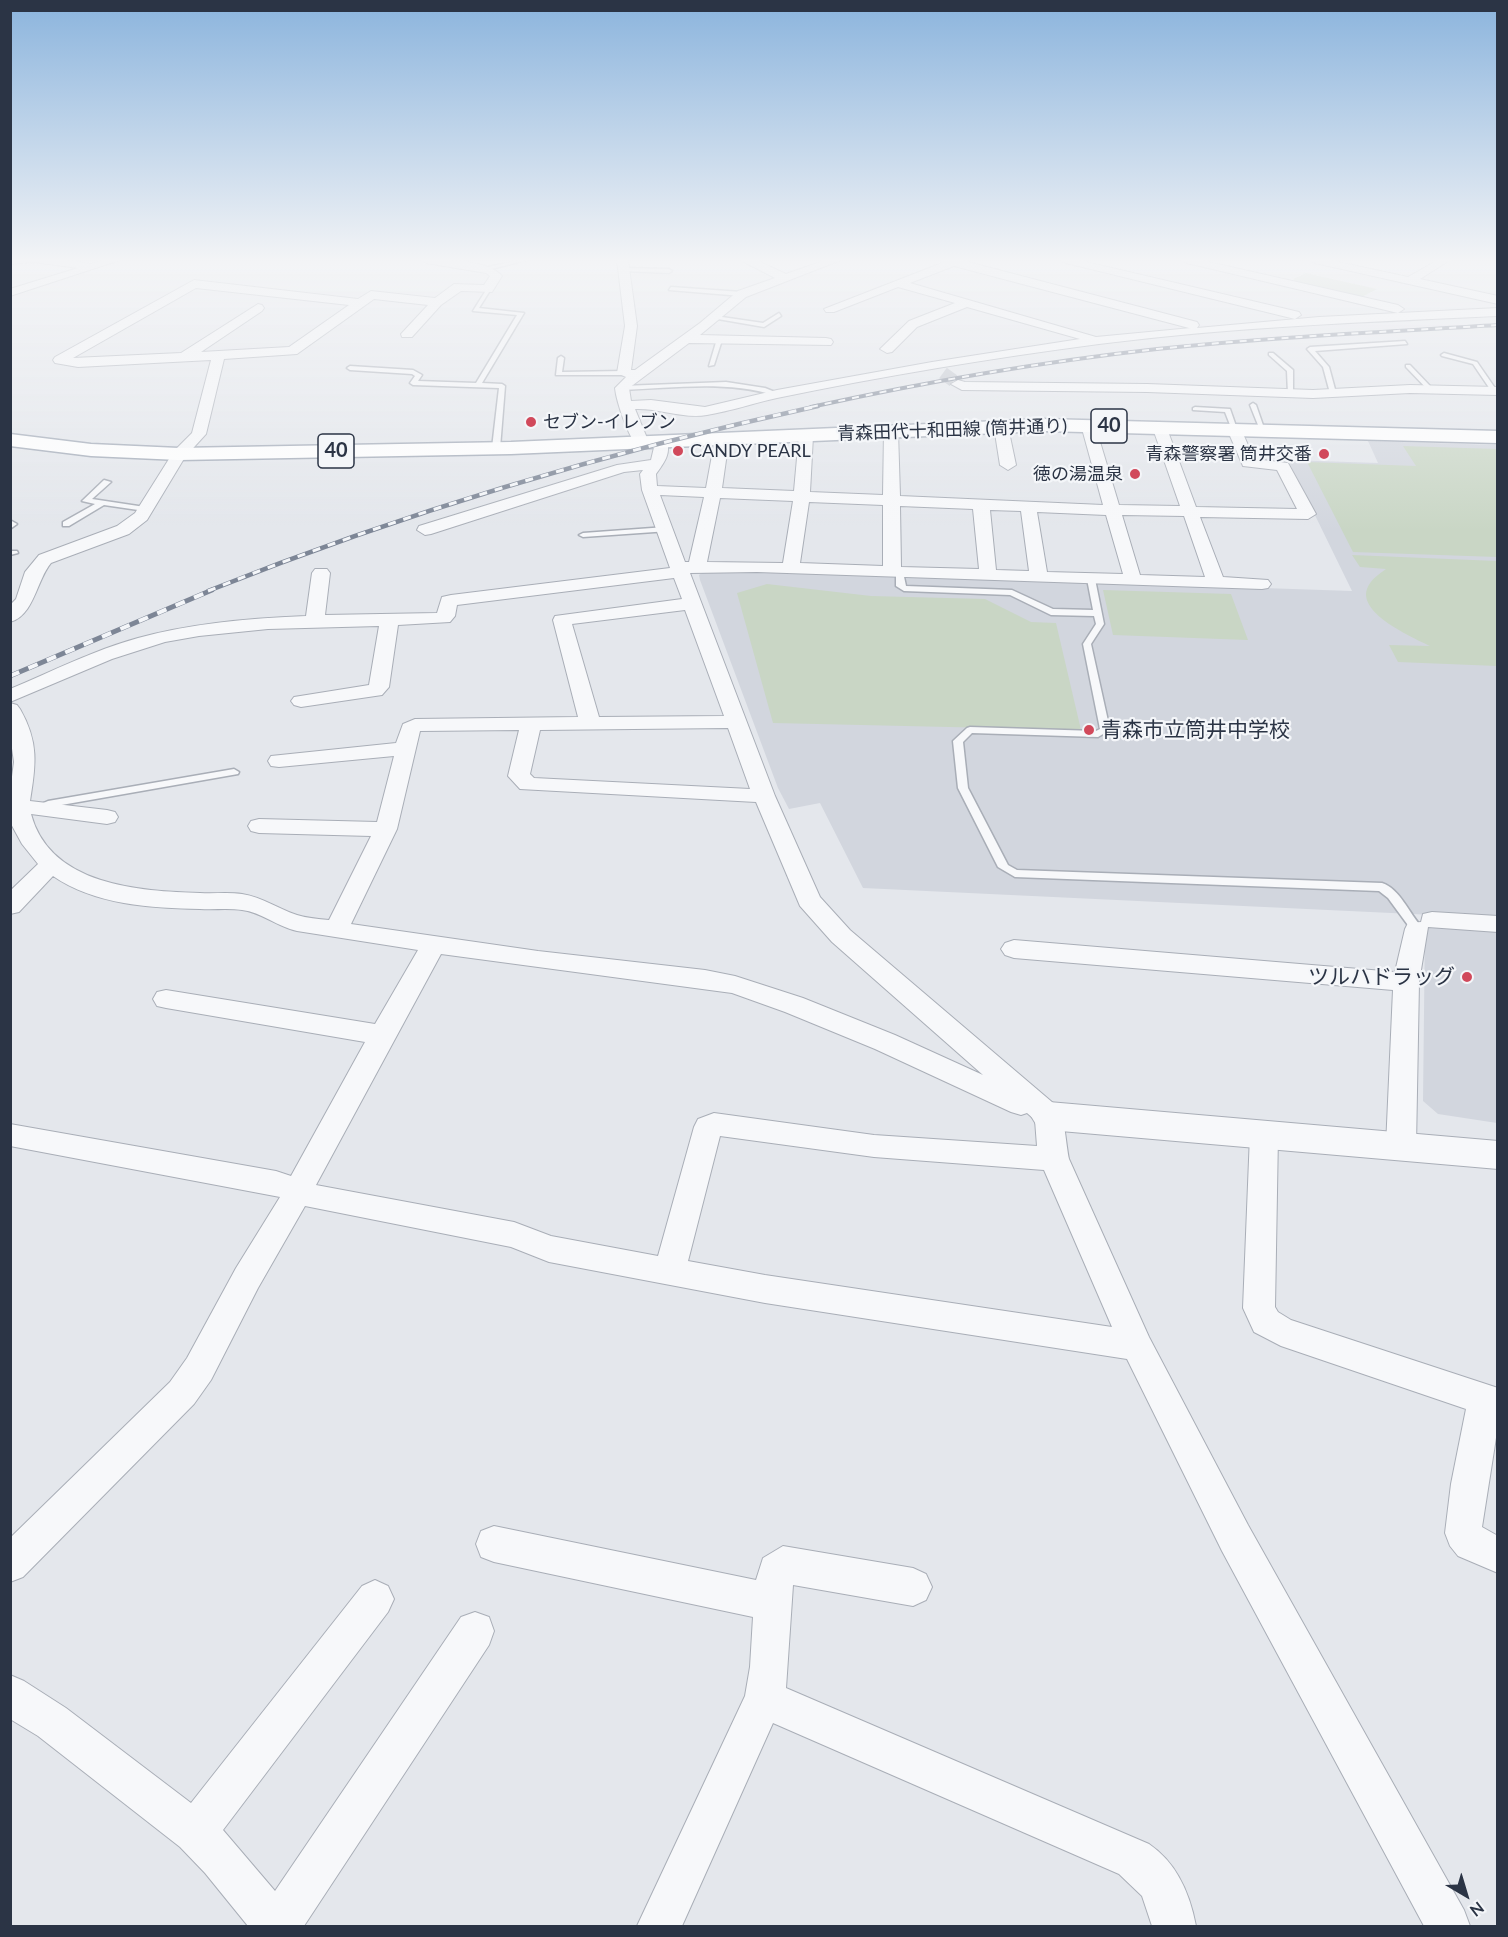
<!DOCTYPE html>
<html>
<head>
<meta charset="utf-8">
<style>
	body { margin:0 }
	#map { position:relative; width:1508px; height:1937px; overflow:hidden; background:#e4e7ec; font-family:Lato,sans-serif }
	canvas { display:block }
	.frame { position:absolute; inset:0; border:12px solid #2b3445; pointer-events:none }
	.north { position:absolute; left:1436px; top:1865px; width:60px; height:60px; -webkit-text-stroke:4px #f4f6f9; paint-order:stroke; rotate:142deg; font-size:16px; font-weight:700; line-height:24px; text-align:center; color:#2b3445 }
	.north::after { content:''; display:block; margin:auto; width:21px; height:27px; background:#2b3445; clip-path:polygon(50% 0,100% 100%,50% 72%,0 100%) }
</style>
</head>
<body>
<div id="map">
<canvas width="1508" height="1937"></canvas>
<div class="frame"></div>
<div class="north">N</div>
</div>
<script>
const c = document.querySelector('canvas').getContext('2d');
c.lineJoin = 'round';
function fill(path, color) { c.fillStyle = color; c.fill(path, 'evenodd'); }
function stroke(path, color, width, dash) { c.strokeStyle = color; c.lineWidth = width; c.lineCap = dash ? 'butt' : 'round'; c.setLineDash(dash || []); c.stroke(path); }
function label(font, color, halo, rows, align = 'center') {
  c.font = font + ' Lato,"Noto Sans JP",sans-serif'; c.lineWidth = 4.5; c.setLineDash([]); c.textBaseline = 'middle'; c.strokeStyle = halo; c.fillStyle = color; for (const [text, x, y, turn = 0] of rows) {
    c.save(); c.translate(x, y); c.rotate((+turn || 0) * Math.PI / 180); c.textAlign = isNaN(turn) ? turn : align; if (halo) c.strokeText(text, 0, 0); c.fillText(text, 0, 0); c.restore();
  }
}
fill(new Path2D(`
	M1368,441l129,4v473l-634,-30 -43,-85 -31,6 -11,-21 -78,-208 -1,-5 4,-3h86l563,19 -64,-131 90,3z
	M1425,925l72,5v193l-59,-9 -15,-13z`), '#d2d6de');
fill(new Path2D(`
	M1306,273l71,16 -17,9 -64,-15 -3,-4z
	M1403,446l94,3v108l-144,-5 -46,-90 109,4z
	M1352,555l145,6v105l-99,-4 -9,-17 41,1c-16,-8 -72,-32 -63,-57 3,-9 12,-15 19,-20l-26,-2z
	M767,584l104,12 114,3 46,23 25,1 25,107 -308,-7 -36,-130z
	M1103,590l128,4 17,46 -135,-5z`), '#c9d6c5');
stroke(new Path2D(`
	M943,373l15,11`), '#bfc3cb', 13, [13, 7]);
const service = new Path2D(`
	M519,260h8l-44,11 -3,-2z
	M624,268l45,1 3,2 -3,2 -47,-2z
	M488,287l3,2 -12,19 45,5 -42,70 20,1 3,2 -5,62 -4,2 -4,-2 7,-60 -86,-3 -3,-2 5,-7 -3,-2 -62,-4 -3,-2 3,-2 63,4 9,5 -4,6 58,2 41,-68 -44,-4z
	M671,287l71,5 3,2 -3,2 -73,-6z
	M779,313l2,3 -17,11 -52,-9 3,-2 48,7z
	M717,339l5,1 -8,25 -5,1z
	M1405,341l2,3 -92,7 14,16 7,26 -3,2 -3,-2 -7,-26 -16,-18 3,-2z
	M1269,353h4l20,17v25l-5,-1 -1,-23 -18,-16z
	M1444,353l33,9 20,29 -1,1h-4l-19,-28 -31,-8 -1,-1z
	M561,356l3,2 -2,14 62,-1 3,2 -3,2h-68l2,-17z
	M1406,365h4l22,23v2h-4l-22,-23z
	M726,382l39,6 15,6 -3,2c-49,-16 -104,-8 -155,-6l-3,-2 3,-2z
	M1253,403l3,2 9,26 -5,-1 -10,-25z
	M1195,407l35,2 7,20 -5,1 -7,-18 -32,-2v-2z
	M104,480l7,2 -19,17 53,8 4,2 -4,2 -41,-6 -35,21h-6v-4l32,-18 -13,-3z
	M10,520l7,4 -7,5z
	M666,527l4,2 -1,2 -86,6 -4,-2 4,-2z
	M10,551h7l1,2 -8,2z
	M896,570l7,2 3,14 106,4 41,19 40,1 -6,-31 4,-3 4,3 9,45 -13,20 19,86 -12,7 -126,-4 -9,9 5,46 40,77 9,5 365,13c18,6 27,30 39,43l2,3 -2,3h-8l-25,-34 -9,-7 -364,-14 -17,-10 -40,-79 -5,-47 14,-13 3,-1 126,4 4,-2 -17,-85 13,-20 -2,-8 -43,-1 -41,-20 -106,-4 -8,-5z
	M234,769l5,3 -1,2 -188,33 -13,4 -5,-3 16,-7z`);
const minor = new Path2D(`
	M10,260h56l25,4 13,-4h16l-110,36v-7l68,-21 -45,-6 -23,2z
	M421,260c21,0 67,-1 81,16l-10,16 -31,-1 -20,14 -29,32h-10l-1,-3 27,-29 -54,-6 -77,55 -73,5 -18,75 -21,23 -38,63 -18,14 -78,29c-14,16 -17,53 -41,59v-17l6,-6 9,-27 14,-17 78,-29 18,-13 39,-62 18,-18 19,-73 -133,7 -23,-4 -2,-3 2,-3 139,-77 164,19 13,-8 64,7 19,-14 30,1 6,-9 -4,-3 -60,-10zM196,288l153,17 -60,42 -88,5 61,-41 2,-3 -2,-3 -4,-1 -77,49 -108,5z
	M617,260h11l9,66 -6,44h4l65,-47 38,-32 37,-13 -31,-16 -1,-2h13l30,14 40,-14h15l-95,37 -46,38 126,3 5,1 2,3 -2,3 -142,-2 -60,45 2,13 20,-1 54,7 72,-17 155,-28 148,-23 -113,-32 -50,20 -25,25 -5,1 -7,-4 29,-28 46,-18 -57,-16 -64,25h-8l-2,-3 118,-46 -2,-3h24v1l233,61 2,3 -2,3 122,-11 179,-9v8c-133,6 -267,11 -399,28 -107,14 -216,32 -322,54 -23,5 -46,13 -70,17 -24,4 -48,-7 -72,-6l14,34 -8,5c-11,-3 -25,-48 -26,-60l11,-11 -9,-4 8,-47zM954,266l235,62h2l-95,9 -186,-54z
	M1060,260h18l221,52 2,3 -6,4 -233,-57z
	M1181,260h19l198,45 6,4 -6,4 -211,-50z
	M1309,260h20l79,17 30,-17h12l-30,19 78,17v8l-183,-41z
	M958,380l7,2 182,2 166,6 97,-5 88,2v8l-88,-2 -97,5 -166,-6 -185,-2 -11,-6z
	M1088,421l7,4 24,80 61,1 -28,-80 7,-4 7,4 30,81 101,2 -20,-39 -34,-4 -16,-37 7,-4 7,4 13,30 34,4 28,51 -8,5 -108,-2 23,60 45,3 3,4 -3,4 -6,1 -505,-17 -67,1 85,223 45,101 30,33 209,178c6,12 7,37 10,51l80,178 99,188 216,385 6,16h-46l-202,-375 -95,-192 -362,-56 -216,-41 -38,-15 -206,-41 -47,82 -47,92 -17,24 -171,173 -13,5v-44l160,-156 17,-24 49,-90 44,-71 -270,-51v-22l266,47 15,5 74,-134 -199,-34 -9,-2 -4,-7 4,-7 9,-2 209,34 43,-74 -121,-19c-19,-4 -36,-19 -55,-21 -14,-2 -28,0 -42,-1 -49,-1 -105,-4 -147,-33l-34,36 -9,2v-23l28,-27 -16,-20 -12,-22v-31l4,-29 -4,-27v-32l7,2 3,4c19,33 16,56 10,92l77,9 8,2 3,5 -3,5 -8,2 -76,-10c19,72 109,77 169,79 14,1 28,-1 42,1 21,3 36,15 55,21 10,3 21,4 32,5l42,-84 -112,-3 -8,-2 -3,-5 3,-5 8,-2 118,3 17,-66 -115,11 -8,-1 -3,-5 3,-5 125,-13 7,-19 12,-5 163,-2 -25,-97 2,-4 127,-17 -8,-21 -217,27 -2,11 -5,6 -52,3 -9,62 -7,8 -81,12 -7,-2 -3,-4 3,-4 75,-12 10,-59 -111,3 -69,7 -34,6 -53,17 -102,43v-13c43,-18 84,-39 128,-51 55,-15 112,-20 168,-22l6,-43 3,-4h12l3,4 -5,42 112,-2 5,-16 9,-2 219,-27 -28,-78 -2,-16 3,-4 -19,2 -193,62 -6,1 -8,-5 2,-4 198,-61 34,-5 5,-21h10c6,14 -2,24 -10,35l1,12 49,2 9,-49 7,-4 7,4 -7,49 72,3 5,-55 7,-4 7,4 -3,56 73,3 1,-64 7,-4 7,4 2,65 203,9 -22,-80zM660,495l44,2 -15,65h-4zM720,498l73,3 -10,62 -76,-1zM809,502l74,3v61l-83,-3zM900,506l73,3 6,60 -78,-2zM990,510l31,1 8,60 -33,-1zM1037,512l69,3 17,59 -76,-2zM1122,515l62,1 21,61 -65,-2zM685,610l39,106 -125,1 -27,-93zM728,728l22,61 -216,-11 -4,-4 10,-44zM519,730l-11,46 12,13 236,13 44,104 32,36 151,133 -88,-40 -92,-37 -68,-22 -30,-6 -167,-19 -187,-27 46,-95 23,-98zM441,954l291,39 53,19 90,37 136,63 10,3 6,-2 8,7 2,26 -163,-11 -160,-22 -16,6 -4,8 -36,129 -107,-20 -37,-14 -198,-37zM720,1136l154,21 170,13 68,157 -347,-52 -77,-14z
	M1001,423l7,4 8,38 -8,5 -8,-5 -6,-38z
	M1432,912l66,4v16l-70,-5 -9,55 -3,164 -5,8 -10,3 -10,-3 -5,-8 7,-156 -379,-32 -9,-3 -4,-6 4,-6 9,-3 381,32 10,-43 3,-6 13,-1 2,-8z
	M1264,1124l10,3 4,8 -3,172 3,5 13,8 207,68v37l-16,102 16,9v37l-40,-17 -8,-10 -5,-13 6,-49 15,-75 -185,-63 -27,-14 -11,-24 7,-173 4,-8z
	M494,1526l262,54 7,-22 20,-12 130,22 13,6 6,13 -6,13 -13,6 -120,-21 -7,103 363,156c28,19 41,50 47,82h-44l-10,-30 -23,-22 -346,-151 -91,203h-45l108,-230 5,-29 3,-50 -259,-55 -13,-5 -5,-13 5,-13z
	M375,1580l13,6 6,13 -6,13 -165,218 52,61 186,-274 14,-5 14,5 5,14 -5,14 -185,281h-56l-43,-53 -25,-26 -142,-111 -28,-17v-44l14,6 42,27 125,95 171,-217z`);
const tertiary = new Path2D(`
	M1049,1102l449,39v28l-449,-39 -12,-4 -6,-10 6,-10z`);
const primary = new Path2D(`
	M1045,419l453,12v12l-453,-12 -534,23 -332,6 -88,-4 -81,-10v-12l81,10 88,4 332,-6z`);
stroke(service, '#a9aeb7', 3);
stroke(minor, '#a9aeb7', 2);
stroke(tertiary, '#a9aeb7', 2);
stroke(primary, '#a3abb8', 3);
fill(service, '#f7f8fa');
fill(minor, '#f7f8fa');
fill(tertiary, '#f7f8fa');
fill(primary, '#fff');
const railFar2 = new Path2D(`
	M811,407c114,-25 230,-45 346,-58 113,-12 227,-17 341,-24`);
const railFar1 = new Path2D(`
	M208,591c198,-79 402,-140 610,-185`);
const rail = new Path2D(`
	M10,676l202,-86`);
stroke(railFar2, '#7d8696', 4);
stroke(railFar1, '#7d8696', 4.5);
stroke(rail, '#7d8696', 5);
stroke(railFar2, '#f4f6f9', 2, [7]);
stroke(railFar1, '#f4f6f9', 3, [8]);
stroke(rail, '#f4f6f9', 4, [10]);
const sky = c.createLinearGradient(0, 0, 0, 531);
sky.addColorStop(0, '#8bb4dd');
sky.addColorStop(0.49, '#f3f4f6');
sky.addColorStop(1, '#f3f4f600');
c.fillStyle = sky;
c.fillRect(0, 0, 1508, 531);
for (const [x, y, r, color] of [
	[531,422,6,"#d1495b"],
	[678,451,6,"#d1495b"],
	[1324,454,6,"#d1495b"],
	[1135,474,6,"#d1495b"],
	[1089,730,6,"#d1495b"],
	[1467,977,6,"#d1495b"]
]) { const dot = new Path2D(); dot.arc(x, y, r, 0, 2 * Math.PI); c.fillStyle = color; c.fill(dot); stroke(dot, '#f4f6f9', 2); }
label('18px', '#2b3445', '#f4f6f9', [
	["セブン-イレブン",543,422],
	["CANDY PEARL",690,451],
	["青森警察署 筒井交番",1312,454,"right"],
	["徳の湯温泉",1123,474,"right"]
], 'left');
label('18px', '#2b3445', '#f4f6f9', [
	["青森田代十和田線 (筒井通り)",952,430,-2]
]);
for (const [x, y, w] of [
	[1109,426,36],
	[336,451,36]
]) { const box = new Path2D(); box.roundRect(x - w / 2, y - 17, w, 34, 4.5); c.fillStyle = '#f4f6f9'; c.fill(box); stroke(box, '#2b3445', 1.5); }
label('bold 20px', '#2b3445', null, [
	["40",1109,426],
	["40",336,451]
]);
label('21px', '#2b3445', '#f4f6f9', [
	["青森市立筒井中学校",1101,730],
	["ツルハドラッグ",1455,977,"right"]
], 'left');
</script>
</body>
</html>
